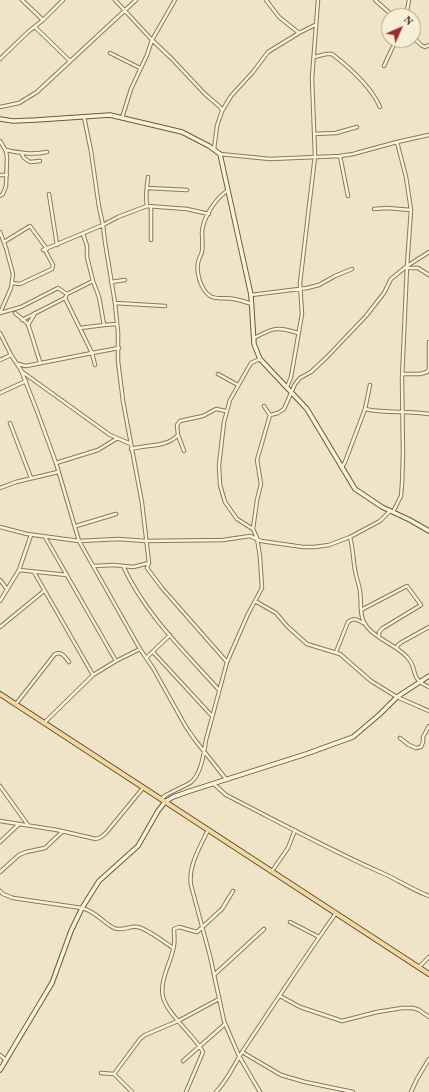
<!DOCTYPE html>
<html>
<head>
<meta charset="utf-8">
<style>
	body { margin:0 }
	#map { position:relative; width:429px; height:1092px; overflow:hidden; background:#f0e4c8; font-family:"Times New Roman",serif }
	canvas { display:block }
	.north { position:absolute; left:381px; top:8px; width:40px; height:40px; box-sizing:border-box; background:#f7eed8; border:1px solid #ada18e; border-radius:50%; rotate:45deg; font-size:11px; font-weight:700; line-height:16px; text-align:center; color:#3d2e20 }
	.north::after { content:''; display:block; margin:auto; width:14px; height:18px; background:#9e2a2b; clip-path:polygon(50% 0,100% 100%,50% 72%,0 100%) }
</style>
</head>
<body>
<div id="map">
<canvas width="429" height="1092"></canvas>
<div class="north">N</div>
</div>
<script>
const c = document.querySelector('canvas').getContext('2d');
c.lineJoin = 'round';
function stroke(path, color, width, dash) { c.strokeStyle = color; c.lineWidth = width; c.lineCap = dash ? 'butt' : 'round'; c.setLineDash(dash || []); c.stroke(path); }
const street = new Path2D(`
	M22,0l21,20
	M115,0l37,40 -5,15 -16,34 -9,29
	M175,0l-23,40 19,18 34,36 15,13 2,3
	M266,0l13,17 20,16
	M375,0l18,16
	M406,16l3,-16
	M35,27l35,34
	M413,37l8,8 4,2 4,-2
	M110,53l30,15
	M314,57l12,-3h6c17,13 39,33 48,53
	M0,59l28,-27 15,-12 20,-20
	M384,66l12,-26
	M0,107l19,-4 18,-11 99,-92
	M84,117l7,34 8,56 4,18 2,17 10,61 3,29v29l5,40 19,102 7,60 -2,5 15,20 65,74
	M314,134l22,-1 21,-6
	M0,141l6,10 1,7 -1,28 -3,8 -3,2
	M214,149l3,-23 5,-15 9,-15 22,-24 15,-20 31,-19 16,-8
	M6,150c14,3 26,5 41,2
	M22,154l2,4 6,4 10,-1
	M220,154l50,5 70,-3 13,-2 44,-12 32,-7
	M340,156l8,40
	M0,175h7
	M148,188l39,2
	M227,191c-12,8 -24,27 -25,41 0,6 1,13 0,19 0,3 -2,5 -3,8 -4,11 1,30 11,37 6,4 17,1 24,3 6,1 12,3 18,5
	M49,194l8,51
	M147,206c-2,-11 0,-18 1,-29
	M374,209l13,-1 24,2
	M103,225l15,-8 29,-11 40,3 22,5
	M0,232l6,16 7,26 -2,14 -11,25
	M83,234l4,12v11l6,24 6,16 5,28
	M151,240v-33
	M4,242l26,-16 17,23
	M43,250l60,-25
	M407,268h11l11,7
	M111,282l14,-2
	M12,283l8,1 32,-15 1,-4 -8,-15
	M67,294l26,-13
	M251,295l56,-7 12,-3 16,-9 17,-7
	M115,303l50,3
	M0,313l21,-6 37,-19 9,6 -2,4 -43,22
	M15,313l13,11 12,38
	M28,325l7,-12
	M80,328l24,-3 13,-1
	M0,333l11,22 10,15 16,41 19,52 23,78 61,108 13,19 33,59 9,13 31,39
	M254,338c19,-10 23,-12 44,-5
	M0,360l11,-5
	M18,364l8,2 66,-13 -27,-55
	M95,365l-3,-12 27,-5
	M21,371l89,64 21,9
	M218,374l20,11
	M402,374h18l7,-2 2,-3v-27
	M287,387l4,-10 11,-63 -2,-31 15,-127 -3,-78 6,-78
	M0,393l26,-12
	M365,409c22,5 42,1 64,5
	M270,415l8,-2 6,-4 11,-25 5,-6 11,-6 16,-15 39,-41 18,-23 7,-14 16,-13 22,-14
	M10,423l21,55
	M178,435l6,16
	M131,449c16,-5 35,-1 47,-14l-1,-10 3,-4 23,-5 13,-7 10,2
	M56,463l42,-13 18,-11
	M342,467l3,-5 20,-53 5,-24
	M0,488l16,-6 42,-10
	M393,512l8,-16 1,-12 1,-30 -1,-75 5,-113 4,-56 -5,-33 -9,-35
	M76,526l40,-12
	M0,527l27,7 52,7 39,-2 28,2 77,-1 27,-4 11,5 42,6h12l14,-2 21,-8 30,-16 10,-10
	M253,529l4,-29 4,-16 -4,-24 13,-45 -6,-9
	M45,537l71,124
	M350,537c3,11 3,22 5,33 1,7 4,14 5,21 2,13 -2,26 8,37 10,12 27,16 39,29 12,12 1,21 22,30
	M94,566l20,-1 19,2 16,-4
	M123,566c22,48 62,86 96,124
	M19,570l48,5
	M34,572l59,103
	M0,580l7,9
	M0,601l19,-31 12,-35
	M255,601l21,12 11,13 20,18 33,10 31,27 26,16 32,14
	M361,610l46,-24 14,19 -38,23 -4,4v4
	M0,627l44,-36
	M397,647l1,-2 4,-3 27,-15
	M153,652l59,64
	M336,652l12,-30c6,-5 10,-2 15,1
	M146,658l24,-23
	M16,704l39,-50c7,-3 10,3 14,8
	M44,723l49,-48 23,-14 24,-12
	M400,738l9,7 7,3 5,-1 2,-5v-5l6,-11
	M214,784l12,11c51,26 102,54 154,77 17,7 32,18 49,24
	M0,786l28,39
	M161,799l5,-4 24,-12c11,-7 14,-30 16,-43l21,-78 21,-48 14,-26 -2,-31 -3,-19 -4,-9 -16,-10 -12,-17 -5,-17 -1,-20 5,-43 6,-22 21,-37 9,-4
	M0,821l57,9 39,9 5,-2 5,-4 37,-45
	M208,830c-8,17 -20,36 -17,55l19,71 14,65 15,35 21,36
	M0,842l19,-18
	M272,871l16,-23 7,-18
	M0,872l19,-17 7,-3 19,-4 17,-16
	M0,891l3,3 10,4 69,10c15,4 20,14 32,20 8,4 16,-3 24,-1 11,3 26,15 35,21
	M290,922l29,15
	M419,967l10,-10
	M214,975l50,-46
	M280,996l20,11 42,14 35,-9 25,-4h11l6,2 10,7
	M242,1052l39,23 24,7 48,10
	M0,1055l6,5
	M183,1061l42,-37
	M101,1073l13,1 18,18
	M114,1074l26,-35 5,-4 33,-14 41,-22
	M186,1092l17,-40c-9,-17 -36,-38 -40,-55 -4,-17 9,-36 11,-52 1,-5 0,-10 0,-16l5,-2 18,5 25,-23 11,-18
	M216,1092c13,-13 20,-32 30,-46 30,-45 59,-89 90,-133
	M411,1092l6,-13 12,-20`);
const secondary = new Path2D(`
	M0,119l13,2 23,-1 74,-5 72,17 27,14 11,8 31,141 3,49 6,15 47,50 48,80 27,18 28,13 19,11
	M0,1070l52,-87 19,-52 11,-23 17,-27 39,-35 20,-35 7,-9 8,-5 17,-6 116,-37 47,-17 27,-23 17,-17 32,-21`);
const primary = new Path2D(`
	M0,694l429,280`);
stroke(street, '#8d765c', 4.5);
stroke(secondary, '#6f573f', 5.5);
stroke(primary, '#5b4430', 6);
stroke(street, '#faf1dc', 2.5);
stroke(secondary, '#faf1dc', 3.5);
stroke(primary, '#f3d9a0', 4);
</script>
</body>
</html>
